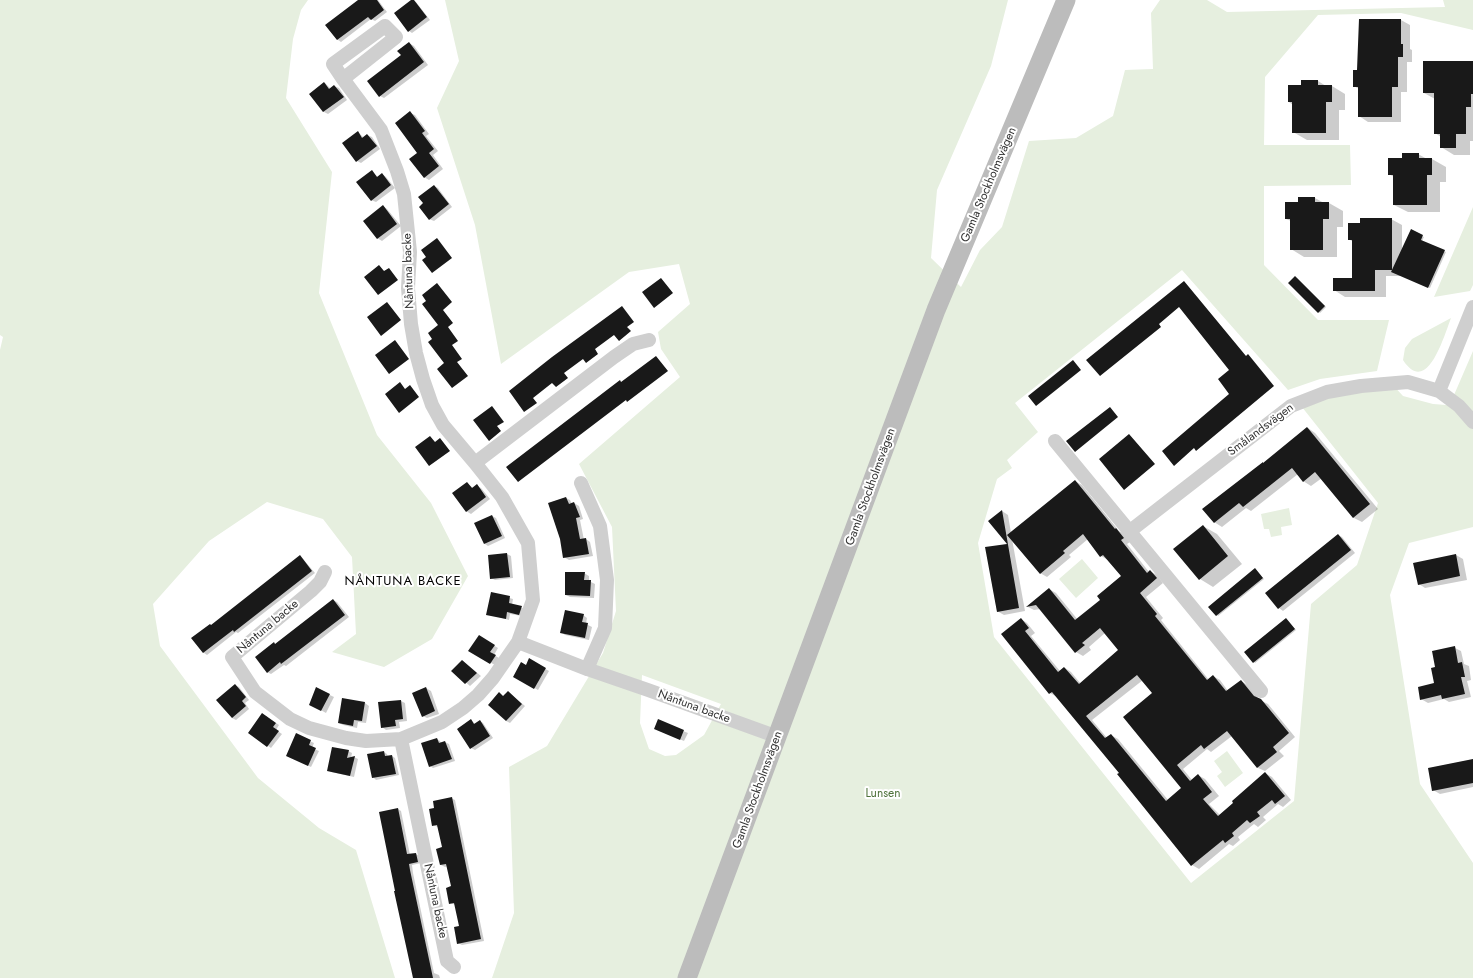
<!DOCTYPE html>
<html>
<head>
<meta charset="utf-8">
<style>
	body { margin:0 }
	canvas { display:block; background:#fff }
</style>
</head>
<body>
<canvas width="1473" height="978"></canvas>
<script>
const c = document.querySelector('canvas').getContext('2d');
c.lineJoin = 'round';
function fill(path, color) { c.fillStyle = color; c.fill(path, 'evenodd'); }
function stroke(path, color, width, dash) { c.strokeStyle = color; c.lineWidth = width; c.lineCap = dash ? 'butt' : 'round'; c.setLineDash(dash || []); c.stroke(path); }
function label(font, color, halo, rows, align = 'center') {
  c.font = font + ' Jost,sans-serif'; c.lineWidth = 4; c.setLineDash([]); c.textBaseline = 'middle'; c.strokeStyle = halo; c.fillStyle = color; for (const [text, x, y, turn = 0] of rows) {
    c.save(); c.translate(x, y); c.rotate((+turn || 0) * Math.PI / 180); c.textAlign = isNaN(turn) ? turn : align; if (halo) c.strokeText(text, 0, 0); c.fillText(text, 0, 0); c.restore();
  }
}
fill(new Path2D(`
	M0,0h308l-7,10 -8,29 -7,59 46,74 -13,121 58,142 54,68 37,73 -36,63 -48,28 -52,-15 24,-18 -4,-77 -29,-38 -56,-17 -58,39 -56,63 7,42 98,132 61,50 37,22 39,128h-395v-628l3,-13 -3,-2z
	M445,0h563l-17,66 -54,124 -6,68 30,29 19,-37 22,-23 27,-86 47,-3 37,-22 12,-46 28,-1 -2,-56 9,-13h47l20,12 218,-5 -2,-7h30v30l-72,-17 -83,2 -53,62 -1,68h86l1,40 -87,1v79l54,55h71l-12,51 -57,8 -32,11 -106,-120 -167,133 23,29 -31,28 5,8 -15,11 -19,64 16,94 197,246 103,-82 17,-197 46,-39 21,-62 -80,-101 93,-19 12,13 30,8 26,2 -5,-11 19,-44v176l-64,16 -19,52 30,189 53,79v115h-981l22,-65 -5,-146 38,-21 56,-93 13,-42 -4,-84 -33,-63 101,-87 -19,-28 -3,-17 32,-28 -11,-40 -50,8 -128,92 -26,-139 -38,-117 22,-47zM642,675l79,29 -17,31 -28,20 -11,1 -16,-7 -9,-26z
	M1473,207v78l-3,6 -36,6z
	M1451,318c-7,18 -24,79 -48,42l2,-12 7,-9z
	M1289,508l3,17 -11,2 1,8 -11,2 -2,-8h-5l-3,-15z
	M1082,559l16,19 -22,20 -17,-19z
	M1227,751l16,22 -18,14 -8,-11 5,-4 -8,-11z`), '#e6efdf');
fill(new Path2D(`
	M359,0h19l9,12 -12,9 -4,-2 -30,23 -3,-2 -11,-15z
	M413,0l3,2 14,18 -18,13 -3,-2z
	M1401,20l9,5v24l2,1v12h-5v30h-6v30h-33l-9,-6v-27l-5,-3 4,-15z
	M409,43l5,3 14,19 -44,33 -4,-2z
	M1473,62v79h-3v14h-16l-13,-8v-10l-6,-4v-34l-11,-6z
	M1318,81l8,5h6l13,8v16h-6v30h-32l-14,-8v-27l-4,-3 13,-16z
	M325,83l6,6 3,-3 5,2 8,12 -19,14 -4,-2 -13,-18z
	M410,113l5,2 14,19 -3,2 12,15 -5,4 10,14 -14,11 -5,-3z
	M358,132l6,6 3,-3 5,2 8,12 -19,14 -4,-2z
	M1418,154l9,5h5l14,8v15h-6v30h-32l-14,-7v-28l-5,-3 14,-15z
	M372,172l6,5 4,-3 4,3 9,11 -19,14 -5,-2z
	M434,186l4,2 14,19 -18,14 -5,-2 -4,-15z
	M1315,198l9,5h5l14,8v16h-6v30h-33l-13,-8v-28l-5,-2 13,-16z
	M383,206l4,3 14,17 -19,15 -5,-3z
	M1391,219l11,6v25l9,-19 13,6 -2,4 24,11 -16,36 -28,-12h-16v21h-41l-11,-7 19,-11v-37l-4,-3 12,-15z
	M1296,277l30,30 -6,6 -1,-1z
	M1308,428l7,5 63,76 -16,13 -8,-4 -32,-40 -11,8 -8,-5 -5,-7 -47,37 -5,-3 -24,19 -8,-5 50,-58z
	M1075,481l7,4 37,46 4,2 7,9 -3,2 22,28 1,-1 7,4 6,8 -17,14 17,21 -2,2 48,60 4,-4 7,4 8,11 13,-10 7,4 12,15 8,4 27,33 -16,14 5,5 -19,15 -7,-3 -26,-32 -21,16 -4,-3 -24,20 9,11 6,-5 7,4 14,17 -10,8 11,11 45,-42 7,4 19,23 -8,7 -5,-3 -15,13 3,3 -8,7 -4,-3 -16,13 2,3 -7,6 -4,-2 -30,25 -7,-4 -72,-92 -63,-76 -7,-4 -48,-59 19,-15 6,4 8,10 -4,3 29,35 5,-3 6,4 10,12 38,-34 -14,-17 -16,14 2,3 -8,6 -7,-4 -35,-43 -7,1 -6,-3 21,-18 7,4 22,27 24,-20 20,-24 -14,-16 -7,-4 -13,-17 -19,16 2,2 -24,20 -7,-4 -28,-34 13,72 -21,4 -7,-4 -11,-63 22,-4 -18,-23 12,-10 6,4 3,18zM1143,680l11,13 28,95 -14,12 -50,-61 -7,-4 -4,3 -15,-18z
	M467,483l6,5 4,-2 4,2 9,11 -19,15 -5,-3z
	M566,498l4,2 2,4 2,-1 5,3 4,13 -3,1 4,20 2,-1 4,3 3,14 -24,4 -5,-3z
	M492,516l4,2 9,20 -17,8 -3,-2z
	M1203,526l14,8 25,30 -29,23 -13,-8z
	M1338,535l4,2 13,16 -72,58 -4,-3 -12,-15z
	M507,554l4,2 2,22 -18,2 -4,-2 -2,-22z
	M1456,555l7,4 4,21 -42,8 -6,-4z
	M300,557l3,2 12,14 -77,60 -2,-1 -29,23 -3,-2 -11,-15 19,-12z
	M1257,571l7,8 -46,37 -1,-1z
	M584,573l5,3v5l6,3 -1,14 -24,-1 -4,-2z
	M492,593l21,6 -1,6 13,4 -3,7 -12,-2 -1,6 -21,-6z
	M333,600l4,2 12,15 -63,49 -2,-1 -13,9 -4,-2 9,-27z
	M583,615l4,3 -1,6 6,3 -3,13 -24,-5 -4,-3z
	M1288,621l8,9 -41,33 -1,-1z
	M479,636l19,12 -4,7 5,3 -4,7 -26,-14z
	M1455,648l6,3 3,13 5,2 2,14 -4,1 4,16 -22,5 -5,-3 -16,4 -7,-4 14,-15 2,-16z
	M530,660l19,11 -11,19 -24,-14 12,-10z
	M463,661l18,15 -11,10 -17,-15z
	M235,685l4,2 10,13 -4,3 4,6 -13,11 -4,-2z
	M426,688l5,3 8,23 -12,4 -4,-2z
	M317,689l17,8 -8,16 -16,-9z
	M508,692l17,14 -15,17 -4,-2 -7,-27 5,3z
	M343,699l22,4 4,3 -3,17 -8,-1 -1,6 -14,-3 -4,-2z
	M401,701l4,2 2,18 -8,1 1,6 -14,2 -4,-3z
	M266,716l13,9 -3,5 6,4 -11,14 -22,-16z
	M471,720l4,4 5,-3 3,2 10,15 -18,12 -4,-2 -13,-19z
	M660,731h23l5,2 -4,8z
	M296,735l18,8 -2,5 7,3 -8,16 -21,-10z
	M437,739l3,2 1,2 4,-1 4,2 6,17 -22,7 -3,-2z
	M348,751l4,2 -1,5 3,-1 4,2 -4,18 -23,-5 -3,-2z
	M384,752l3,2 1,3 4,-1 3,2 4,17 -23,5 -3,-3z
	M1473,760v27l-33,7 -7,-4z
	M451,798l4,2 29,141 -22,4 -4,-2 2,-16 -4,-22 -6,-2 2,-16 -4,-21 -3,1 -4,-2 2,-17 -5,-21 -5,-2 3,-16z
	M398,809l3,2 9,44 6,-1 3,2 2,7 -9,2 1,8 21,100 5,2 1,3h-26z`), '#0003');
fill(new Path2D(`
	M358,0h19l7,10 -13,10 -3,-3 -31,23 -12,-15z
	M411,0h3l13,17 -19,15 -14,-19z
	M1359,19h42v25h2v13h-5v30h-6v30h-34v-30h-5v-17h4z
	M409,42l15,20 -45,35 -12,-16 34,-26 -4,-4z
	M1423,61h50v33h-2v13h-5v27h-10v14h-16v-14h-6v-41h-11z
	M1301,80h17v5h14v17h-6v31h-34v-31h-4v-17h13z
	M324,82l5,7 5,-4 10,12 -21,15 -14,-18z
	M410,111l15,20 -3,2 12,16 -5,4 10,13 -15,12 -15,-19 8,-6 -22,-30z
	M358,131l4,7 5,-4 10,12 -21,16 -14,-19z
	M1402,153h17v5h13v17h-5v30h-34v-30h-5v-17h14z
	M372,170l5,7 5,-4 9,12 -20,16 -15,-19z
	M434,185l15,19 -20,16 -10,-13 4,-4 -5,-6z
	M1298,197h17v5h14v17h-6v31h-33v-31h-5v-17h13z
	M383,205l14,19 -20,15 -14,-18z
	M1360,218h32v52h-17v21h-42v-13h19v-38h-4v-17h12z
	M1411,229l12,6 -2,5 24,10 -17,38 -37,-16z
	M437,238l15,20 -20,15 -10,-13 4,-3 -5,-7z
	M379,265l5,6 5,-3 9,12 -20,15 -14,-18z
	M1295,276l30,30 -7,7 -30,-30z
	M661,278l12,15 -19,15 -12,-16z
	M1184,281l62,75 2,-2 26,32 -78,65 -2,-3 -20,18 -12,-15 67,-57 -11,-15 11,-9 -50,-63 -20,17 2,3 -61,49 -14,-16z
	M437,283l15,19 -9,8 10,13 -5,4 10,14 -6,4 10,14 -5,3 11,14 -16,12 -15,-19 7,-6 -16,-21 4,-3 -4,-6 10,-8 -16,-21 4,-3 -4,-6z
	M387,302l14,18 -20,16 -14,-19z
	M622,306l12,16 -7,5 4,4 -12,10 -5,-6 -19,14 3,5 -12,9 -3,-4 -19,14 4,5 -12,9 -4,-4 -19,15 4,5 -13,9 -15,-21 43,-34z
	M395,340l14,19 -20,15 -14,-19z
	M656,356l12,15 -41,31 -1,-2 -108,82 -12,-15 114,-87 1,2z
	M1073,360l8,10 -45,36 -8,-10z
	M400,382l5,7 5,-4 9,12 -20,16 -14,-19z
	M492,406l12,16 -7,4 4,5 -12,10 -16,-21z
	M1110,407l8,10 -43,35 -9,-11z
	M1307,427l63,77 -17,14 -38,-46 -12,10 -11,-14 -49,39 -4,-4 -25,20 -12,-14 61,-47v1z
	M1129,434l26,30 -31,26 -25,-31z
	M430,436l5,6 5,-4 10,13 -21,15 -14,-19z
	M1075,480l40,49 1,-1 8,10 -3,2 26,33 3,-3 7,8 -17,15 17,21 -2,2 52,64 6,-5 13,16 15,-11 13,16 7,3 28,34 -16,14 4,5 -20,16 -30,-37 -23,18 -3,-4 -24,20 13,16 8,-7 14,18 -9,7 15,17 15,-13 -1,-2 33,-29 20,24 -10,8 -3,-4 -15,12 3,4 -10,7 -3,-3 -15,13 2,3 -9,7 -2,-3 -32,26 -74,-92 2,-1 -67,-81 -3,2 -48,-60 20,-16 8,10 -4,3 33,41 6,-5 15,17 39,-34 -18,-22 -18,15 3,2 -10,8 -39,-48 -10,2 23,-19 26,32 25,-20 -3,-4 24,-20 -18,-21 -3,2 -17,-23 -20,17 2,2 -25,21 -33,-39zM1137,675l15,18 -29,24 58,71 -15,13 -55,-67 -6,4 -19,-22z
	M467,482l5,6 5,-4 9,13 -20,15 -14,-19z
	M566,497l3,7 5,-2 6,15 -4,1 4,21 6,-1 3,16 -26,4 -3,-19 -12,-36z
	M1002,510l17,98 -22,4 -12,-65 22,-3 -19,-23z
	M492,515l10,21 -18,8 -10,-21z
	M1203,525l25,31 -29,24 -26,-31z
	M1338,534l13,16 -73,59 -13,-16z
	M507,553l3,24 -20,2 -2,-24z
	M1456,554l4,22 -42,9 -5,-22z
	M300,555l12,16 -78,61 -1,-2 -30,23 -12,-15 19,-14 1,1z
	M1255,568l8,10 -47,38 -8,-9z
	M565,572h20l-1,8h7l-1,16 -25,-1z
	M491,592l19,4 -1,7 13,3 -3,9 -12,-3 -1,7 -20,-4z
	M333,599l12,16 -64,49 -1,-2 -13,11 -12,-16 19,-15 1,2z
	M565,610l19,4 -2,8 6,1 -3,15 -25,-5z
	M1286,618l9,11 -42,34 -9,-11z
	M479,635l16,10 -5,7 6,3 -6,9 -22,-13z
	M1455,646l3,17 4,-1 3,15h-4l4,17 -23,5 -1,-4 -21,5 -2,-13 16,-4 -3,-15 4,-1 -3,-16z
	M529,658l17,10 -12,21 -21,-12 8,-15 5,3z
	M462,660l15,13 -12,11 -14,-13z
	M235,684l11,13 -4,4 4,5 -14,12 -16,-18z
	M316,687l14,7 -9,17 -12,-6z
	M426,687l9,24 -13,6 -10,-24z
	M508,691l14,13 -16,17 -18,-16 11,-13 4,4z
	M342,698l23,4 -3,19 -8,-1 -1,6 -15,-3z
	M401,700l2,19 -8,1 1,6 -15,2 -3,-26z
	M262,713l14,10 -3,4 6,4 -12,16 -19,-14z
	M471,719l3,5 6,-4 10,16 -20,13 -13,-20z
	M658,719l26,11 -4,10 -26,-11z
	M296,733l15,7 -2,5 7,3 -8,18 -22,-10z
	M437,738l2,5 6,-2 7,18 -23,8 -8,-24z
	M332,747l17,3 -2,8 8,-2 -5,20 -23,-5z
	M384,751l1,5 7,-1 4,19 -24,4 -5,-24z
	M1473,759v24l-41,8 -4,-23z
	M452,797l29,142 -24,5 -3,-17 5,-1 -5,-23 -5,1 -3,-16 5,-2 -5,-22 -6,1 -4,-16 6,-2 -5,-22 -5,1 -3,-17 5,-1 -1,-7z
	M398,808l9,46 9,-1 2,9 -9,2 1,6 23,108h-20l-19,-87h1l-16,-79z`), '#191919');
stroke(new Path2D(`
	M1439,391l34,-84
	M1055,441l206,250
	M475,463l139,-106 19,-13 16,-4
	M581,483l19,43 7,54 -2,48 -18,41
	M1130,531l161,-125 36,-14 34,-6 47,-4 31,9 20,15 14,16
	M325,572l-5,10 -9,9 -79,66 23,35 35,27 19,9 37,10 20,3 35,-2 41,-17 21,-14 15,-13 15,-17 25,-36 15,-42 -5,-57 -26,-46 -27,-34 -32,-38 -11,-20 -9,-26 -7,-26 -5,-29 -3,-36 2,-36 -6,-58 -7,-23 -16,-41 -38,-51 53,-42 -11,-11 -52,38 10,15
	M518,642l69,27 61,21 130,47
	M401,739l46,222 7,6`), '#cfcfcf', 14);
stroke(new Path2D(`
	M687,978l249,-668 130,-310`), '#bcbcbc', 19);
label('12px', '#323232', '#fff', [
	["Gamla Stockholmsvägen",989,185,-67],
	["Nåntuna backe",409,271,-92],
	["Smålandsvägen",1261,430,-37],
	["Gamla Stockholmsvägen",871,487,-70],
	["Nåntuna backe",268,627,-40],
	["Nåntuna backe",694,707,20],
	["Gamla Stockholmsvägen",758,790,-70],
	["Nåntuna backe",435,901,78]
]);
label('12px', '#4f723b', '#fff', [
	["Lunsen",883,794]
]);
c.letterSpacing = '1px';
label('13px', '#000', '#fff', [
	["NÅNTUNA BACKE",403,582]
]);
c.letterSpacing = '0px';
</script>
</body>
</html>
